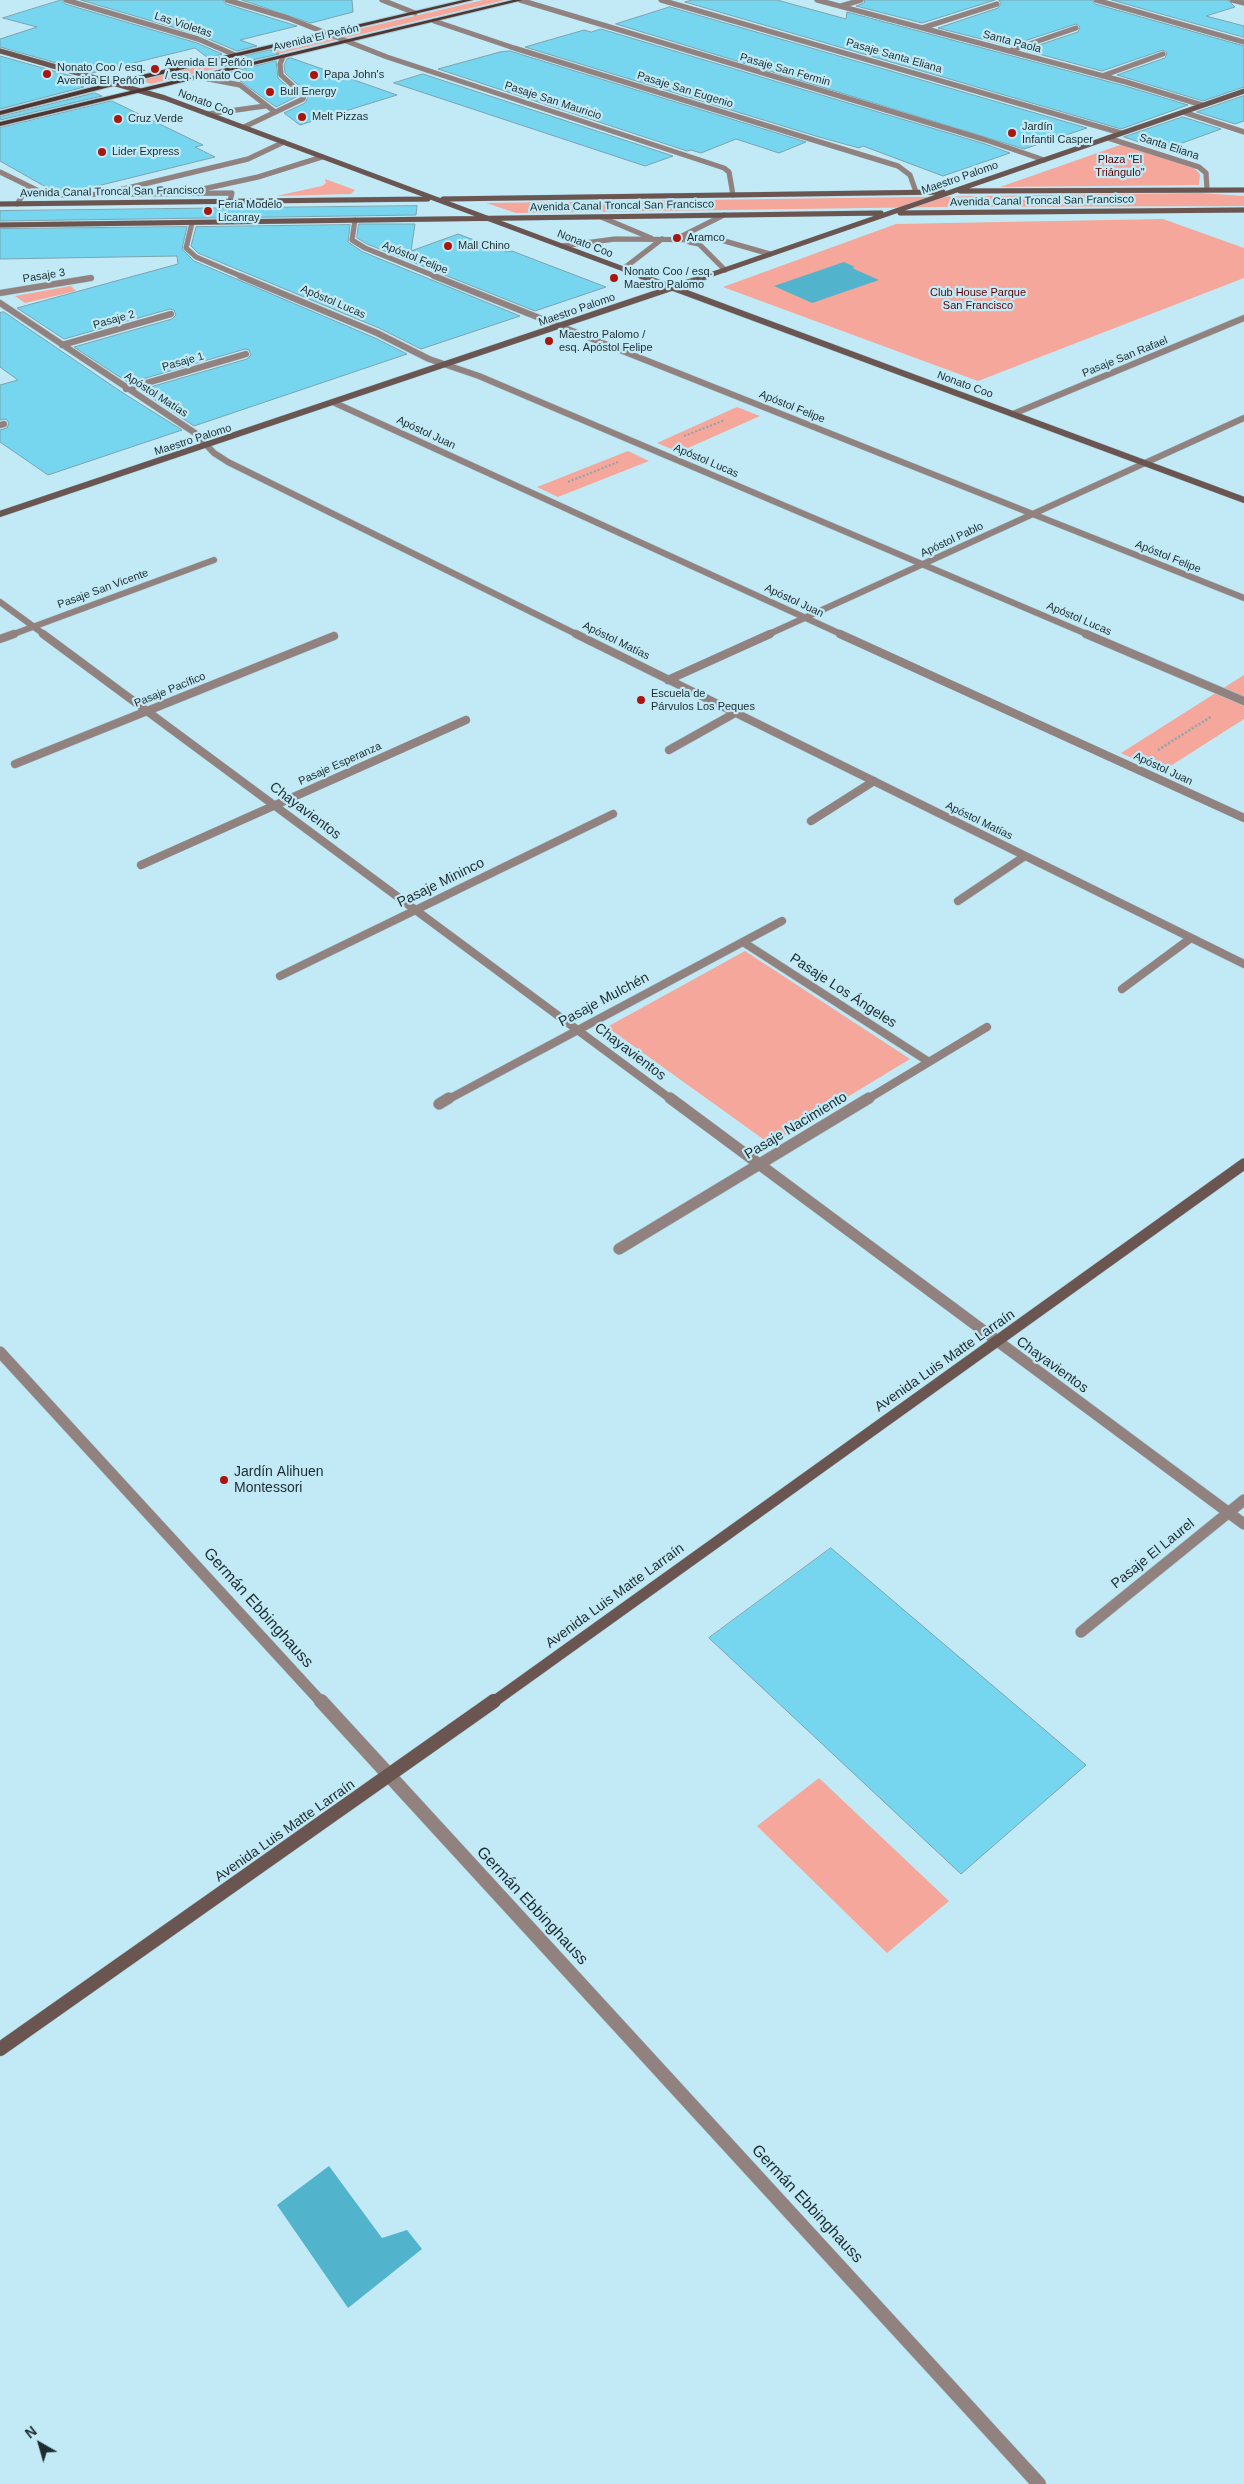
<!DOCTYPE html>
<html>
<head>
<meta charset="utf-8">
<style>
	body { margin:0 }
	#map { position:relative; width:1244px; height:2484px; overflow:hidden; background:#c2eaf6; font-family:Helvetica,sans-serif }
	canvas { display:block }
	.north { position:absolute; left:15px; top:2419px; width:50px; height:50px; -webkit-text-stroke:4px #c2eaf6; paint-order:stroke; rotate:322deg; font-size:14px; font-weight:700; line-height:20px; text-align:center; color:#1c2c30 }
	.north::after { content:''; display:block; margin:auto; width:18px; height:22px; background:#1c2c30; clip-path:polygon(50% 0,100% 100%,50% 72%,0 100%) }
</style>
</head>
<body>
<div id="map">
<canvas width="1244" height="2484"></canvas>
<div class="north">N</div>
</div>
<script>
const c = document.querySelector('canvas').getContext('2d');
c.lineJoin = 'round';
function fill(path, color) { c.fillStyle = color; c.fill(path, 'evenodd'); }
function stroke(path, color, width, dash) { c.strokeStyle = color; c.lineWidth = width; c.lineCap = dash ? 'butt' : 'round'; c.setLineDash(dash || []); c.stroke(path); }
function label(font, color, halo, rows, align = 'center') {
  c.font = font + ' Helvetica,sans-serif'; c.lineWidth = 4.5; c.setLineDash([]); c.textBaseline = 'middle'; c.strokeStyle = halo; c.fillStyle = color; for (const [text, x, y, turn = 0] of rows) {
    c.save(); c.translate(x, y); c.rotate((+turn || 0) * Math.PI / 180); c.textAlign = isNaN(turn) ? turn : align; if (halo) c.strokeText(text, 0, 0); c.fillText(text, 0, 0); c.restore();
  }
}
fill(new Path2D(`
	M483,0h22l-354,84 -10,-4z
	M1123,144l71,24 6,6 -1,11 -199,2z
	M325,179l30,11 -4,4 -75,2 46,-10 4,-3z
	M1200,193l44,3v10l-308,1 -420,6 -30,-10z
	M1163,219l81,29v30l-266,103 -255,-94 173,-63z
	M71,286l5,5 -51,12 -10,-7z
	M737,407l23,9 -81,36 -22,-9z
	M628,451l21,10 -91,36 -21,-10z
	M1244,675v44l-83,53 -40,-19z
	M745,951l165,108 -140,85 -163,-117z
	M819,1778l130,123 -62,52 -130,-127z`), '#f4a79a');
fill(new Path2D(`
	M844,262l11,5 -3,1 27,12 -67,23 -38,-17z
	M329,2166l53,72 25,-8 15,19 -74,59 -71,-103z`), '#52b3cd');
const building = new Path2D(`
	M62,0l3,4 132,39 25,11 -14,4 -13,-10 -103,25 -92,-26v-8l37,-12 -34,-9z
	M81,0h142l3,4 71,22 -57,14 17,6 -20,5 -38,-16z
	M242,0h110l1,12 -42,11z
	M693,0h84l69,19 1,-7 278,74 63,19 -67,24 -436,-127z
	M865,0h130l-73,23 -66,-17 8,-3z
	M999,0h93l3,4 149,42v41l-41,14 -86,-26 48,-17 2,-5 -4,-3 -61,21 -78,-21 54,-18 2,-5 -4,-3 -67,22 -71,-18 60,-20 3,-4z
	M1112,0h116l7,7 -29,9 38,10v11z
	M670,7l417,121 -63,21 -408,-125z
	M601,29l384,115 25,9 -67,23 -80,-30 -4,2 -40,-11 -294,-90 59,-17 7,2z
	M270,50l9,4 -58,13 -5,-4z
	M511,51l2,1 293,90 -27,11 -43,-14 -35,14 -10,-3 -4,1 -249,-82 62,-17z
	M0,56l75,21 -8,2 17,8 -84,22z
	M291,58l106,37 -97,30 -16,-12 21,-10 3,-6 -1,-4 -22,-20 -1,-8 3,-6z
	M276,61l2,17 20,18 -22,11 -47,-34z
	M423,74l250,82 -28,10 -251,-83z
	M95,93l7,3 -102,24v-3z
	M1244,96v25l-9,3 -38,-12z
	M112,101l91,44 -8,2 20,10 -134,33 -28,1 -53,-30v-33z
	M1183,117l38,12 -58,21 -39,-13z
	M417,206l-1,9 -416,6v-10z
	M359,224h56l-4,27 47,-17 49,18 5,-1 94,36 -71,24 -168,-67 -10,-6z
	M350,225l-2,17 15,10 157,64 -99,33 -42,-21 -181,-75 -7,-7 5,-19z
	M187,227l-5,22 12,12 181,77 32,16 -213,72 -54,-36 107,-31 4,-4 -2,-5 -4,-1 -116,34 -55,-36 98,-28 4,-4 -2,-5 -4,-1 -106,30 -47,-31 161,-44 -1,-8 -177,3v-30z
	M4,312l119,81 59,37 -134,45 -48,-33v-12l7,-2 2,-5 -3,-4 -6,1v-35l18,-5 -18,-13v-54z
	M831,1548l255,217 -125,109 -252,-236z`);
fill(building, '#76d5ef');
stroke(building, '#7da3ae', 1);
const lane = new Path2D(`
	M198,77l42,8 35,27
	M208,114l57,-8
	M244,127l59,-28 1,-3 -23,-21 -1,-11 3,-7
	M0,172l47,23 185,-2 -2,8
	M203,189l55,-12 64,-20
	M115,191l133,-32 36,-17
	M17,204l11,-17
	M601,217l50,21
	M678,238l46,-23
	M689,242l10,2 26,26
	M562,246l53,-7 106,1 49,14
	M623,269l39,-30`);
const streetFar4 = new Path2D(`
	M66,0l132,39 37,16
	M227,0l61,18 99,39 337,111 5,4 4,23
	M382,0l33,13
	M520,0l466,140 58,20
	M661,0l460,133
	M817,0l309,82 76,23
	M1096,0l148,42
	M1232,0l12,3
	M841,6l20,-6
	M434,21l80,27 384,118 12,9 6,17
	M922,28l75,-24
	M1009,51l67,-23
	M1102,76l61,-22
	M1183,112l61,20
	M1108,138l91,29 7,6 1,16
	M355,220l-3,20 13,8 72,29
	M192,223l-6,25 10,9 47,20`);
const streetFar3 = new Path2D(`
	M240,276l137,57 52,26 50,17 610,259
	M434,276l810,322
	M0,293l91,-15
	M0,303l195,130 19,20 14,9 350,173
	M62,345l109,-31
	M126,389l120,-35
	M335,403l508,232
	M1013,414l231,-96
	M0,425l4,-1
	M0,602l45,33
	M11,635l203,-75
	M767,635l477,-217`);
const streetFar2 = new Path2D(`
	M43,634l629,466
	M576,634l668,330
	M840,634l404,184
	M1086,634l158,67
	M0,639l14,-5
	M668,680l102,-46
	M669,750l66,-37
	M15,764l319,-128
	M811,821l63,-40
	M141,865l325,-145
	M958,901l67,-45
	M743,942l186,120
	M280,976l333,-162
	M1122,989l69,-51
	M447,1100l335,-179
	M866,1100l121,-73`);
const streetFar1 = new Path2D(`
	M670,1098l574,426
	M439,1104l10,-6
	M619,1249l250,-151
	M0,1352l322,351
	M1081,1632l163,-132`);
const street = new Path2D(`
	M321,1701l718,783`);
const secondaryFar3 = new Path2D(`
	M0,51l165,47 480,179
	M960,191l284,-1
	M443,199l500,-7
	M0,204l428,-5
	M900,213l344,-3
	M0,225l881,-12
	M704,277l540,-186`);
const secondaryFar2 = new Path2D(`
	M641,276l603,224
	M0,514l707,-238`);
const secondaryFar1 = new Path2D(`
	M492,1703l752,-539`);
const secondary = new Path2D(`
	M0,2049l494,-348`);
const primary = new Path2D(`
	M463,0h10l-356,85 -117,30v-4l116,-30z
	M513,0h10l-523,126v-4z`);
stroke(lane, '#a4c8d2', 5.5);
stroke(streetFar4, '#a4c8d2', 5.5);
stroke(streetFar3, '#a4c8d2', 7);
stroke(streetFar2, '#a4c8d2', 9);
stroke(streetFar1, '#a4c8d2', 12);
stroke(street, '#a4c8d2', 15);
stroke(secondaryFar3, '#a4c8d2', 5.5);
stroke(secondaryFar2, '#a4c8d2', 7);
stroke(secondaryFar1, '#a4c8d2', 12);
stroke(secondary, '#a4c8d2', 15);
stroke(primary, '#a4c8d2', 2);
stroke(new Path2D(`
	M684,436l41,-16
	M568,482l50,-20`), '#87a6af', 2, [2, 2]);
stroke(new Path2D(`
	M1158,750l54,-34`), '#87a6af', 2.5, [2, 2]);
stroke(lane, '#92827f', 5);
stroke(streetFar4, '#92827f', 5);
stroke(streetFar3, '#92827f', 6);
stroke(streetFar2, '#92827f', 8);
stroke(streetFar1, '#92827f', 11);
stroke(street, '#92827f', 14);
stroke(secondaryFar3, '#6b5551', 5);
stroke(secondaryFar2, '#6b5551', 6);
stroke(secondaryFar1, '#6b5551', 11);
stroke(secondary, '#6b5551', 14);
fill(primary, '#503632');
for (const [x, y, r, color] of [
	[155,69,5,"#a8160d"],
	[47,74,5,"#a8160d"],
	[314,75,5,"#a8160d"],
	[270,92,5,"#a8160d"],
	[302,117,5,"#a8160d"],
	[118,119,5,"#a8160d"],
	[1012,133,5,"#a8160d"],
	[102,152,5,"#a8160d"],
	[208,211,5,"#a8160d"],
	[677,238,5,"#a8160d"],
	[448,246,5,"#a8160d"],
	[614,278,5,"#a8160d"],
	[549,341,5,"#a8160d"],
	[641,700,5,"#a8160d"],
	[224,1480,5,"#a8160d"]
]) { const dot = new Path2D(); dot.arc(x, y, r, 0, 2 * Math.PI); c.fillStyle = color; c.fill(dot); stroke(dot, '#c2eaf6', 2); }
label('11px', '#1c2c30', '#c2eaf6', [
	["Las Violetas",183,25,18],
	["Avenida El Peñón",316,38,-13],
	["Santa Paola",1012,42,15],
	["Pasaje Santa Eliana",894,56,16],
	["Pasaje San Fermin",785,70,16],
	["Pasaje San Eugenio",685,90,17],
	["Pasaje San Mauricio",553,101,18],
	["Nonato Coo",206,103,20],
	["Santa Eliana",1169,147,18],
	["Maestro Palomo",960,178,-19],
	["Avenida Canal Troncal San Francisco",112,192,-1],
	["Avenida Canal Troncal San Francisco",1042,201,-1],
	["Avenida Canal Troncal San Francisco",622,206,-1],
	["Nonato Coo",585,244,21],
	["Apóstol Felipe",415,258,22],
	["Pasaje 3",44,276,-9],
	["Apóstol Lucas",333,302,23],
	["Maestro Palomo",577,310,-19],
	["Pasaje 2",114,320,-16],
	["Pasaje San Rafael",1125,357,-22],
	["Pasaje 1",183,362,-16],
	["Nonato Coo",965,385,20],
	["Apóstol Matías",156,395,33],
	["Apóstol Felipe",792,407,22],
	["Apóstol Juan",426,433,25],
	["Maestro Palomo",193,440,-18],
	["Apóstol Lucas",706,461,23],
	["Apóstol Pablo",952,540,-25],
	["Apóstol Felipe",1168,557,22],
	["Pasaje San Vicente",103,589,-20],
	["Apóstol Juan",794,601,25],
	["Apóstol Lucas",1079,619,23],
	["Apóstol Matías",616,641,26],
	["Pasaje Pacífico",170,690,-22],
	["Pasaje Esperanza",340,764,-24],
	["Apóstol Juan",1163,769,25],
	["Apóstol Matías",979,821,26]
]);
label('11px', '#1c2c30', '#c2eaf6', [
	["Avenida El Peñón",165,63],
	["/ esq. Nonato Coo",165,76],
	["Nonato Coo / esq.",57,68],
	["Avenida El Peñón",57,81],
	["Papa John's",324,75],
	["Bull Energy",280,92],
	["Melt Pizzas",312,117],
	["Cruz Verde",128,119],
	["Jardín",1022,127],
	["Infantil Casper",1022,140],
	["Lider Express",112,152],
	["Feria Modelo",218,205],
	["Licanray",218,218],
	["Aramco",687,238],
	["Mall Chino",458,246],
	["Nonato Coo / esq.",624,272],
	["Maestro Palomo",624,285],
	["Maestro Palomo /",559,335],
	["esq. Apóstol Felipe",559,348],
	["Escuela de",651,694],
	["Párvulos Los Peques",651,707]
], 'left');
label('11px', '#610000', '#c2eaf6', [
	["Plaza \"El",1120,160],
	["Triángulo\"",1120,173],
	["Club House Parque",978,293],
	["San Francisco",978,306]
]);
label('14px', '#1c2c30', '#c2eaf6', [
	["Chayavientos",305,811,37],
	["Pasaje Mininco",441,883,-26],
	["Pasaje Los Ángeles",843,991,33],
	["Pasaje Mulchén",604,1000,-28],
	["Chayavientos",630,1052,37],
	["Pasaje Nacimiento",796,1126,-31],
	["Avenida Luis Matte Larraín",945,1361,-35],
	["Chayavientos",1052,1365,36],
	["Pasaje El Laurel",1153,1554,-39],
	["Avenida Luis Matte Larraín",615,1596,-36],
	["Avenida Luis Matte Larraín",285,1831,-35]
]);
label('14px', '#1c2c30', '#c2eaf6', [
	["Jardín Alihuen",234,1472],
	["Montessori",234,1488]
], 'left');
label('16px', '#1c2c30', '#c2eaf6', [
	["Germán Ebbinghauss",258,1608,48],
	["Germán Ebbinghauss",532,1906,47],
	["Germán Ebbinghauss",807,2204,47]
]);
</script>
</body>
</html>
